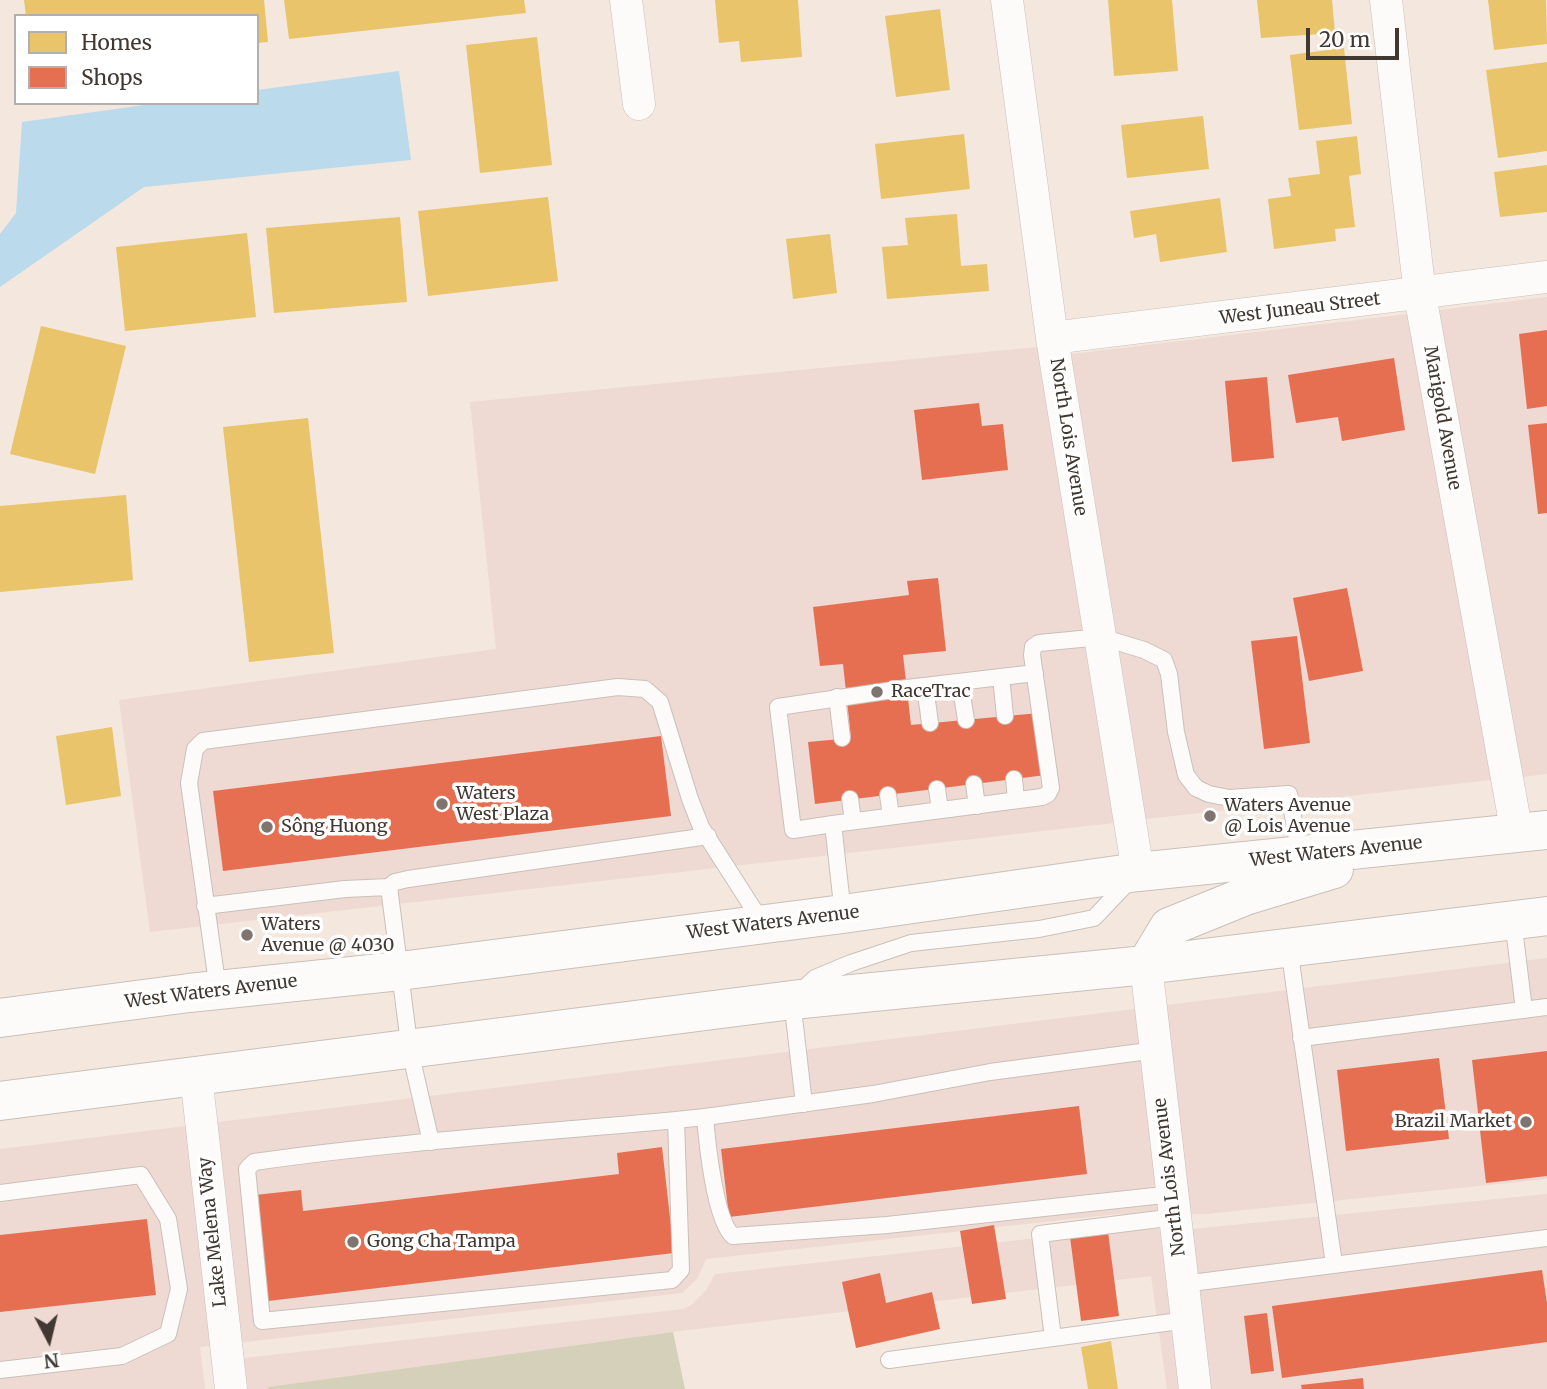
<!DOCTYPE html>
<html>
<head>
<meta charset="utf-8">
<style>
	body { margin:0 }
	#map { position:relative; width:1547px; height:1389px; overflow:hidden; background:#f4e7de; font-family:Merriweather,serif }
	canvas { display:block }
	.legend { position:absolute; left:14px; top:14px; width:245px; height:91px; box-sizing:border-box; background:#fff; border:2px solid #b3afad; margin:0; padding:9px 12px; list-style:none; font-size:21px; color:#413831 }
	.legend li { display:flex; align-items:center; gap:14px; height:35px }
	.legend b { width:35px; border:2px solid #b3afad }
	.north { position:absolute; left:14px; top:1305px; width:70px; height:70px; -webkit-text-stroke:5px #fff; paint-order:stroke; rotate:173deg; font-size:19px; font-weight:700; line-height:28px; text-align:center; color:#413831 }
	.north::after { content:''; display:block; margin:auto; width:24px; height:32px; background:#413831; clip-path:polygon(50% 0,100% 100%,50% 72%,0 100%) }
	.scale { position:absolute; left:1306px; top:28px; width:93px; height:32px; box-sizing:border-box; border:4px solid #413831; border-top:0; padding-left:9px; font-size:21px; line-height:24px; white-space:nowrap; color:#413831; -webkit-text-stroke:5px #fff; paint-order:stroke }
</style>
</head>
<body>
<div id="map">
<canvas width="1547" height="1389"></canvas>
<ul class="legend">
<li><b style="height:19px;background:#e9c46a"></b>Homes</li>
<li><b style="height:19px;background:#e76f51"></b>Shops</li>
</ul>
<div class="north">N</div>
<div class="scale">20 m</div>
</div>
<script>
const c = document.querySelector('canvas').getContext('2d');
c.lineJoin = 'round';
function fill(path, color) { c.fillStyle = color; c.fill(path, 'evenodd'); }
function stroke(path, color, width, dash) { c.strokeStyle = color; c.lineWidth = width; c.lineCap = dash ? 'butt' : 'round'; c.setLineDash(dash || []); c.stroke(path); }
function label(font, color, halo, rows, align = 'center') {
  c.font = font + ' Merriweather,serif'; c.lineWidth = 7; c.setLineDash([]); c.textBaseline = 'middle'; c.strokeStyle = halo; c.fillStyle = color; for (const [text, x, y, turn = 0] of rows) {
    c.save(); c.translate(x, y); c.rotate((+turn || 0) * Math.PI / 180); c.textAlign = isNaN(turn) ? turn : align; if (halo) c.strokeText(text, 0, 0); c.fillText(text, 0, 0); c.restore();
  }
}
fill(new Path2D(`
	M1547,297v477l-25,3 -83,-467z
	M1408,314l83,466 -345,39 -75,-465z
	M1037,347l77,476 -964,109 -31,-232 377,-51 -26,-247z
	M1547,958v221l-341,35h-89l-411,45 -9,20 -15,14 -482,54 5,42h-205v-240z
	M1547,1194v195h-336l-19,-160z
	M1118,1229h42l19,160h-12l-16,-113 -479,56 -403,55v2h-22l-3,-31 439,-49 8,-4 15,-15 9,-16z`), '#eed9d3');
fill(new Path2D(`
	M673,1332l12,57h-416l-1,-2z`), '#d4d0b9');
fill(new Path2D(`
	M399,71l12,89 -267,27 -144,100v-53l16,-21 6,-91 136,-19h99v-13z`), '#bbdaeb');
fill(new Path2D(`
	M24,0h240l4,42 -11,1v-27h-231z
	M284,0h240l2,13 -237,26z
	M715,0h83l4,57 -61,5 -2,-21 -20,2z
	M1108,0h64l6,71 -64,5z
	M1257,0h75l3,33 -74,5z
	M1488,0h58l1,44 -53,6z
	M940,9l10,81 -54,7 -11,-81z
	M537,37l15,128 -72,8 -14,-128z
	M1344,48l8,76 -53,6 -9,-75z
	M1547,62v89l-49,7 -12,-88z
	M1203,116l6,53 -82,9 -6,-53z
	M964,134l6,55 -89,10 -6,-55z
	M1357,136l4,38 -12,2 6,51 -20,2 1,12 -62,8 -6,-50 23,-3 -3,-18 32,-4 -4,-33z
	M1547,165v47l-47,5 -6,-45z
	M548,197l10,84 -130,15 -10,-85z
	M1220,198l7,54 -67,10 -4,-28 -22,4 -4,-27z
	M957,214l4,52 26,-2 2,27 -102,8 -5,-52 26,-2 -3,-27z
	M400,217l7,85 -133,11 -8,-85z
	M247,233l9,84 -131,14 -9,-84z
	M830,234l7,59 -44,6 -7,-60z
	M41,326l85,20 -31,128 -85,-20z
	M308,418l26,235 -85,9 -26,-235z
	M126,495l7,85 -133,12v-86z
	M112,727l9,69 -55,9 -10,-69z
	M1111,1341l7,48h-30l-7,-42z`), '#e9c46a');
fill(new Path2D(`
	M1547,330v76l-20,3 -8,-75z
	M1394,358l11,72 -63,11 -4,-24 -42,6 -8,-48z
	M1267,377l7,81 -42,4 -7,-81z
	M979,403l3,23 21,-2 5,46 -86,10 -8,-70z
	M1547,423v90l-9,1 -10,-89z
	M938,578l8,73 -43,4 8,70 128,-12 7,62 -231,29 -7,-62 43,-4 -8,-74 -23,2 -7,-59 96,-12 -2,-14z
	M1347,588l16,83 -54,10 -16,-83z
	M1297,636l13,107 -46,6 -13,-108z
	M661,736l10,80 -448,55 -10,-80z
	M1547,1051v125l-61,7 -14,-123z
	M1439,1058l10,81 -103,12 -9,-81z
	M1079,1106l8,68 -358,43 -8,-68z
	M662,1147l12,106 -406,48 -13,-106 46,-5 2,21 316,-37 -2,-21z
	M147,1219l9,76 -156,17v-77z
	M994,1225l12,74 -34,5 -12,-73z
	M1108,1232l11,84 -38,5 -11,-84z
	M1542,1270l5,33v39l-265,36 -10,-72z
	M880,1273l6,30 46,-11 8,37 -84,19 -14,-66z
	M1267,1313l7,58 -23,3 -7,-58z
	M1363,1378l1,11h-62l-1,-4z`), '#e76f51');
const lane = new Path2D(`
	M1001,677l4,39
	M960,682l6,38
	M925,686l5,37
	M837,697l5,41
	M1014,779l2,21
	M974,784l3,22
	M937,789l3,21
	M888,795l3,21
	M850,799l3,22
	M833,824l-40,6 -15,-123 129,-19 128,-15
	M389,887l21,164 21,91
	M205,906l140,-17 44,-2 6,-5 13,-3 300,-43
	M843,914l-10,-90 209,-27 6,-3 3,-6 -19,-133 1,-8 6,-4 62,-6 43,13 20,10 5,14 7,58 10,43 10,13 13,6 20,4 60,-4 11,61
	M1513,920l11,90
	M1289,948l45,316
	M218,990l-29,-207 6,-34 8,-8 415,-54 27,2 15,13 30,97 11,28 62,97
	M1301,1038l246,-31
	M1156,1050l-166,22 -117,22 -168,23c2,25 10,104 28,119l154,-11 286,-31
	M804,1104l-12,-104 23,-22 36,-15 60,-20 128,-14 55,-11 37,-39
	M676,1120l5,150 -9,10 -410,41 -15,-152 7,-7c140,-20 281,-29 422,-42l29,-3
	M0,1193l141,-18 27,44 11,70 -11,45 -46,22 -122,14
	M1183,1284l364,-46
	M1053,1338l-13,-104 135,-17
	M889,1360l298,-40`);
const street = new Path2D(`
	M626,0l13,104
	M1007,0l45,338 86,534
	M1386,0l34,295 97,539
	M1052,338l495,-61
	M1146,965l49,424
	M196,1075l35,314`);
const secondary = new Path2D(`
	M1146,965l23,-38 79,-32 86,-26
	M0,1018l189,-25 211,-22 443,-57 295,-42 409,-42
	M0,1101l792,-101 354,-35 401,-49`);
stroke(lane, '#cac0b9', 18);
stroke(street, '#cac0b9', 33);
stroke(secondary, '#cac0b9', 40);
stroke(lane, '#fdfbfa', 16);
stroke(street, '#fdfbfa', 32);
stroke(secondary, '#fdfbfa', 38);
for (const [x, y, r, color] of [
	[877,692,7,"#80756e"],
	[442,804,7,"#80756e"],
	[1210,816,7,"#80756e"],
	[267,827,7,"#80756e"],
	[247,935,7,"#80756e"],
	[1526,1122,7,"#80756e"],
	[353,1242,7,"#80756e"]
]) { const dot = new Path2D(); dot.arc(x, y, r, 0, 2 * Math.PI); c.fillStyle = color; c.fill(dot); stroke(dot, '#fff', 2.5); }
label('18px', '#413831', '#fff', [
	["West Juneau Street",1300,309,-7],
	["Marigold Avenue",1442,418,80],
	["North Lois Avenue",1068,437,81],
	["West Waters Avenue",1336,852,-6],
	["West Waters Avenue",773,923,-7],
	["West Waters Avenue",211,992,-7],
	["North Lois Avenue",1170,1177,-97],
	["Lake Melena Way",213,1232,-96]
]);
label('18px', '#413831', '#fff', [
	["RaceTrac",891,692],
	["Waters",456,794],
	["West Plaza",456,815],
	["Waters Avenue",1224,806],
	["@ Lois Avenue",1224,827],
	["Sông Huong",281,827],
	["Waters",261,925],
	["Avenue @ 4030",261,946],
	["Brazil Market",1512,1122,"right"],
	["Gong Cha Tampa",367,1242]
], 'left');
</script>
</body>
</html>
